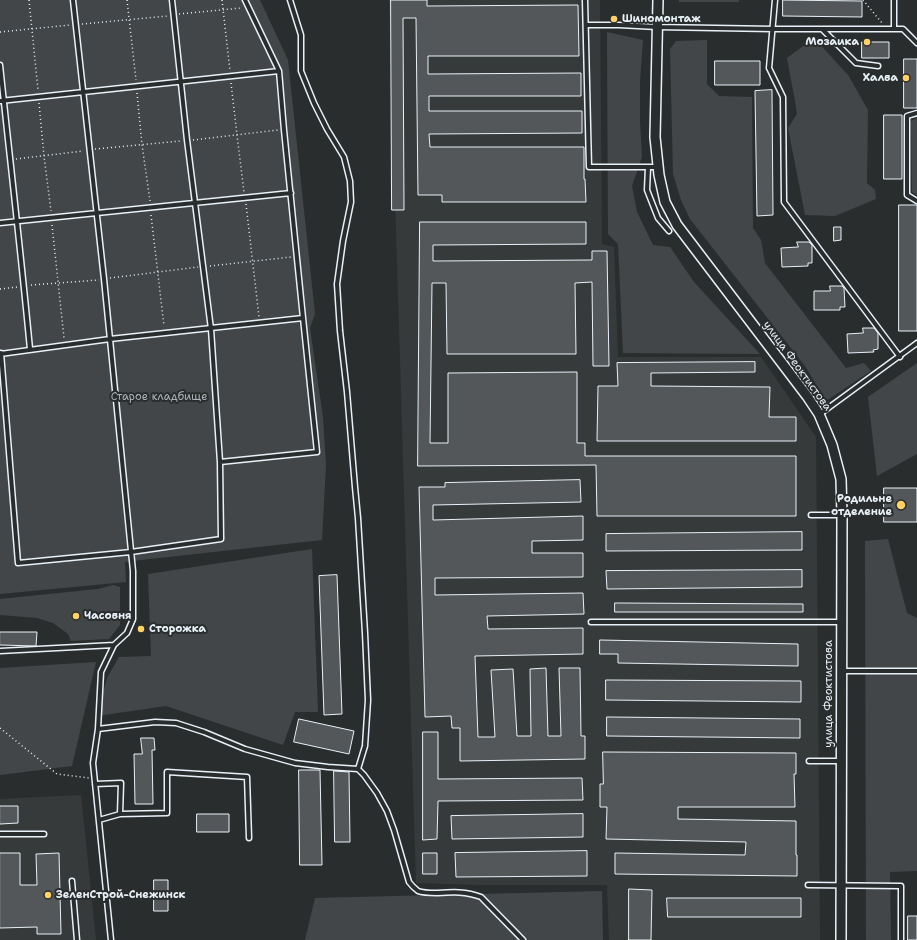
<!DOCTYPE html>
<html>
<head>
<meta charset="utf-8">
<style>
	body { margin:0 }
	canvas { display:block; background:#2a2d2e }
</style>
</head>
<body>
<canvas width="917" height="940"></canvas>
<script>
const c = document.querySelector('canvas').getContext('2d');
c.lineJoin = 'round';
function fill(path, color) { c.fillStyle = color; c.fill(path, 'evenodd'); }
function stroke(path, color, width, dash) { c.strokeStyle = color; c.lineWidth = width; c.lineCap = dash ? 'butt' : 'round'; c.setLineDash(dash || []); c.stroke(path); }
function label(font, color, halo, rows, align = 'center') {
  c.font = font + ' "Shantell Sans",sans-serif'; c.lineWidth = 4; c.setLineDash([]); c.textBaseline = 'middle'; c.strokeStyle = halo; c.fillStyle = color; for (const [text, x, y, turn = 0] of rows) {
    c.save(); c.translate(x, y); c.rotate((+turn || 0) * Math.PI / 180); c.textAlign = isNaN(turn) ? turn : align; if (halo) c.strokeText(text, 0, 0); c.fillText(text, 0, 0); c.restore();
  }
}
fill(new Path2D(`
	M389,0h211l2,244 12,3 4,110h143l55,80 4,503h-211l-2,-55h-128l-63,-2z
	M81,795l15,145h-96v-141z`), '#363a3b');
fill(new Path2D(`
	M0,0h260l28,60 27,254 -5,14 13,89 3,48 -4,75 -190,21 -7,1 1,20 -126,12z
	M679,0h60v2h-60z
	M607,32l36,8 -3,41v41l2,35 -10,29 5,26 16,33 17,2 24,35 66,72 -137,-1 -5,-109 -10,-10z
	M814,38l34,37 20,35 -1,73 8,7 1,9 -41,17 -30,-1 -17,-87 9,-14 -2,-13 -8,-43z
	M707,40v44l12,12 33,1 1,131 8,12 4,23 81,105 18,-5 7,8 -45,30 -21,-35 -115,-147 -9,-19 -8,-26 -3,-125 6,-8z
	M917,118v77l-5,-3 -1,-71z
	M917,363v91l-40,22 -9,-79z
	M888,539l19,74 10,5v253l-27,1 1,68h-25l-1,-399z
	M312,549l6,163h-23l-12,33 -117,-39 -69,10 10,-38 12,-21 32,-1 -3,-82z
	M113,585l7,2v38l-11,14 -38,2 -3,-7 -15,-11 -16,-5 -37,-3v-16l98,-10z
	M96,662l-24,104 -72,9v-107z
	M602,891l1,49h-298l10,-42z`), '#424648');
const building = new Path2D(`
	M391,0h36v6l151,-1 1,51h-151v18l153,-1v23h-152v15h153v22l-153,1 1,13h154v32h1l1,23h-144v-7h-24l-2,-177h-13l1,192h-12z
	M783,0l79,1v16l-79,-1z
	M862,42h27v16h-27z
	M904,59h13v49h-13z
	M715,61h45v24h-45z
	M772,90l1,125 -16,1 -2,-125z
	M884,115h18v64h-18z
	M899,205h18v126h-18z
	M420,222h166v22l-153,1v16l159,-1v-9h15l2,115h-16l-1,-84 -17,1 1,71h-129l-1,-71h-14l-2,160h18v-70l129,-1v71h8v13h211v60h-199l-1,-51 -178,1z
	M834,227h7v13l-7,1z
	M797,242h12l3,3v18h-4v3l-26,1 -1,-19 17,-1z
	M830,286h12l2,2 1,19h-5v3h-26v-19h16z
	M863,328h11l4,5v16l-5,1 1,2 -26,1 -1,-19 16,-1z
	M755,362v10l-104,1v13l119,1 -1,30h27v24h-199l1,-55h20l-1,-23z
	M580,480l1,22 -148,3v15l150,-4v24l-51,1v12h51v24l-148,1v17l148,-2 1,21 -97,2 1,13 95,-1v26l-108,2 3,81h17l-4,-67 22,-1 4,67h14l-1,-67 16,-1 2,68h13l-2,-68h21l1,68h4v23l-125,2v-33h-8l-1,-12 -26,1 -6,-230h26v-4z
	M884,488h33v34h-33z
	M802,532v18l-196,1v-17z
	M802,570v17l-195,2 -1,-18z
	M337,575l5,139 -18,1 -5,-139z
	M615,603l188,1v8h-188z
	M0,632h37l-1,14 -36,-1z
	M600,640l198,4v22l-180,-3v-9h-18z
	M606,680l195,1v21l-195,-2z
	M607,717l193,2v19l-193,-2z
	M299,719l55,12 -5,23 -55,-12z
	M423,732h15v47l144,-1 1,22 -145,1 -1,38 -14,1z
	M141,738h13l1,12h-3l1,54h-18l-1,-50h8z
	M603,752l193,1v21h-2l1,33h-117v12l118,2v34h1v21l-182,-2v-21l130,2 1,-13 -140,-3 1,-32h-7v-23h3z
	M299,770h21l2,95h-22z
	M334,771l15,1 1,70h-15z
	M0,806h18v17l-18,1z
	M197,814h32v18h-32z
	M583,814v23l-131,2 -1,-23z
	M587,851v25l-131,1 -1,-24z
	M0,853h20v32h17l-1,-31 23,-1 2,81h-24v-7l-37,1z
	M423,853h14v21h-14z
	M154,880h14v31h-14z
	M629,889l23,1 -1,50h-22z
	M667,898h134v19h-133z
	M908,916h9v24h-9z`);
fill(building, '#535759');
stroke(building, '#e8f1f8', 1);
const service = new Path2D(`
	M73,0l31,279 29,292v48l-6,14 -13,12 -13,27 -3,57 -5,34 18,177
	M290,0l11,35v36l13,32 13,26 17,28 6,24 1,21 -8,39 -6,43 3,47 7,61 8,95 3,31 7,115 3,67 -3,46 -7,23
	M585,0l4,167h69
	M775,0l-6,68 14,29 1,105 116,155
	M586,25h33l38,2 116,2h130l14,14
	M894,29v-29
	M823,30l33,33 22,3
	M0,65c10,95 21,189 30,284
	M0,101l279,-30
	M917,113l-10,3v79l10,6
	M648,167l-1,23 11,28 11,13
	M0,223l291,-30
	M1,353l17,210 113,-11 90,-13 -1,-77 -9,-133 -24,-189 -15,-140
	M0,354l110,-15 193,-21 -19,-188 -5,-59 -34,-71
	M820,414l97,-71
	M220,462l97,-10 -14,-134
	M811,515h31
	M591,622h250
	M0,651l114,-6
	M842,671h75
	M98,729l57,-7 21,1 28,9 41,17 50,14 33,4 30,2 6,6 13,18 10,18 7,19 15,52c3,4 5,6 9,9 5,2 13,2 19,2 15,-1 29,-2 44,4l42,43
	M809,761h32
	M95,784l26,-1 -1,31 -21,6
	M120,814l47,-1v-41l80,5 2,61
	M0,834h44
	M72,881l5,59
	M808,885l93,1v54`);
const tertiary = new Path2D(`
	M658,0l-3,137 4,38 6,27 12,23 130,171 12,18 13,31 9,34 1,36 -1,425`);
stroke(service, '#e8f1f8', 7);
stroke(tertiary, '#e8f1f8', 12);
stroke(new Path2D(`
	M29,0l9,90
	M127,0l9,80
	M222,0l8,71
	M863,0l19,23
	M179,14l62,-6
	M82,24l86,-8
	M0,32l70,-7
	M231,83l6,52 7,57
	M137,93l5,52 8,56
	M39,103l5,53 7,55
	M193,140l85,-10
	M95,149l86,-8
	M16,159l67,-8
	M246,204l13,113
	M151,215l13,111
	M52,225l12,113
	M210,266l81,-9
	M110,278l88,-11
	M31,285l68,-5
	M0,289l17,-2
	M0,728l57,46 32,4`), '#e8f1f8', 1.5, [1, 3]);
stroke(service, '#2a2d2e', 4);
stroke(tertiary, '#2a2d2e', 9);
for (const [x, y, r, color] of [
	[614,19,4,"#ffd166"],
	[867,42,4,"#ffd166"],
	[906,78,4,"#ffd166"],
	[901,505,5,"#ffd166"],
	[76,616,4,"#ffd166"],
	[141,629,4,"#ffd166"],
	[48,895,4,"#ffd166"]
]) { const dot = new Path2D(); dot.arc(x, y, r, 0, 2 * Math.PI); c.fillStyle = color; c.fill(dot); stroke(dot, '#2a2d2e', 1.5); }
label('bold 11px', '#e8f1f8', '#2a2d2e', [
	["Шиномонтаж",622,19],
	["Мозаика",859,42,"right"],
	["Халва",898,78,"right"],
	["Родильне",892,499,"right"],
	["отделение",892,512,"right"],
	["Часовня",84,616],
	["Сторожка",149,629],
	["ЗеленСтрой-Снежинск",56,895]
], 'left');
label('11px', '#e8f1f8', '#2a2d2e', [
	["улица Феоктистова",797,366,54],
	["улица Феоктистова",829,694,-90]
]);
label('11px', '#aeb5ba', '#2a2d2e', [
	["Старое кладбище",159,397]
]);
</script>
</body>
</html>
